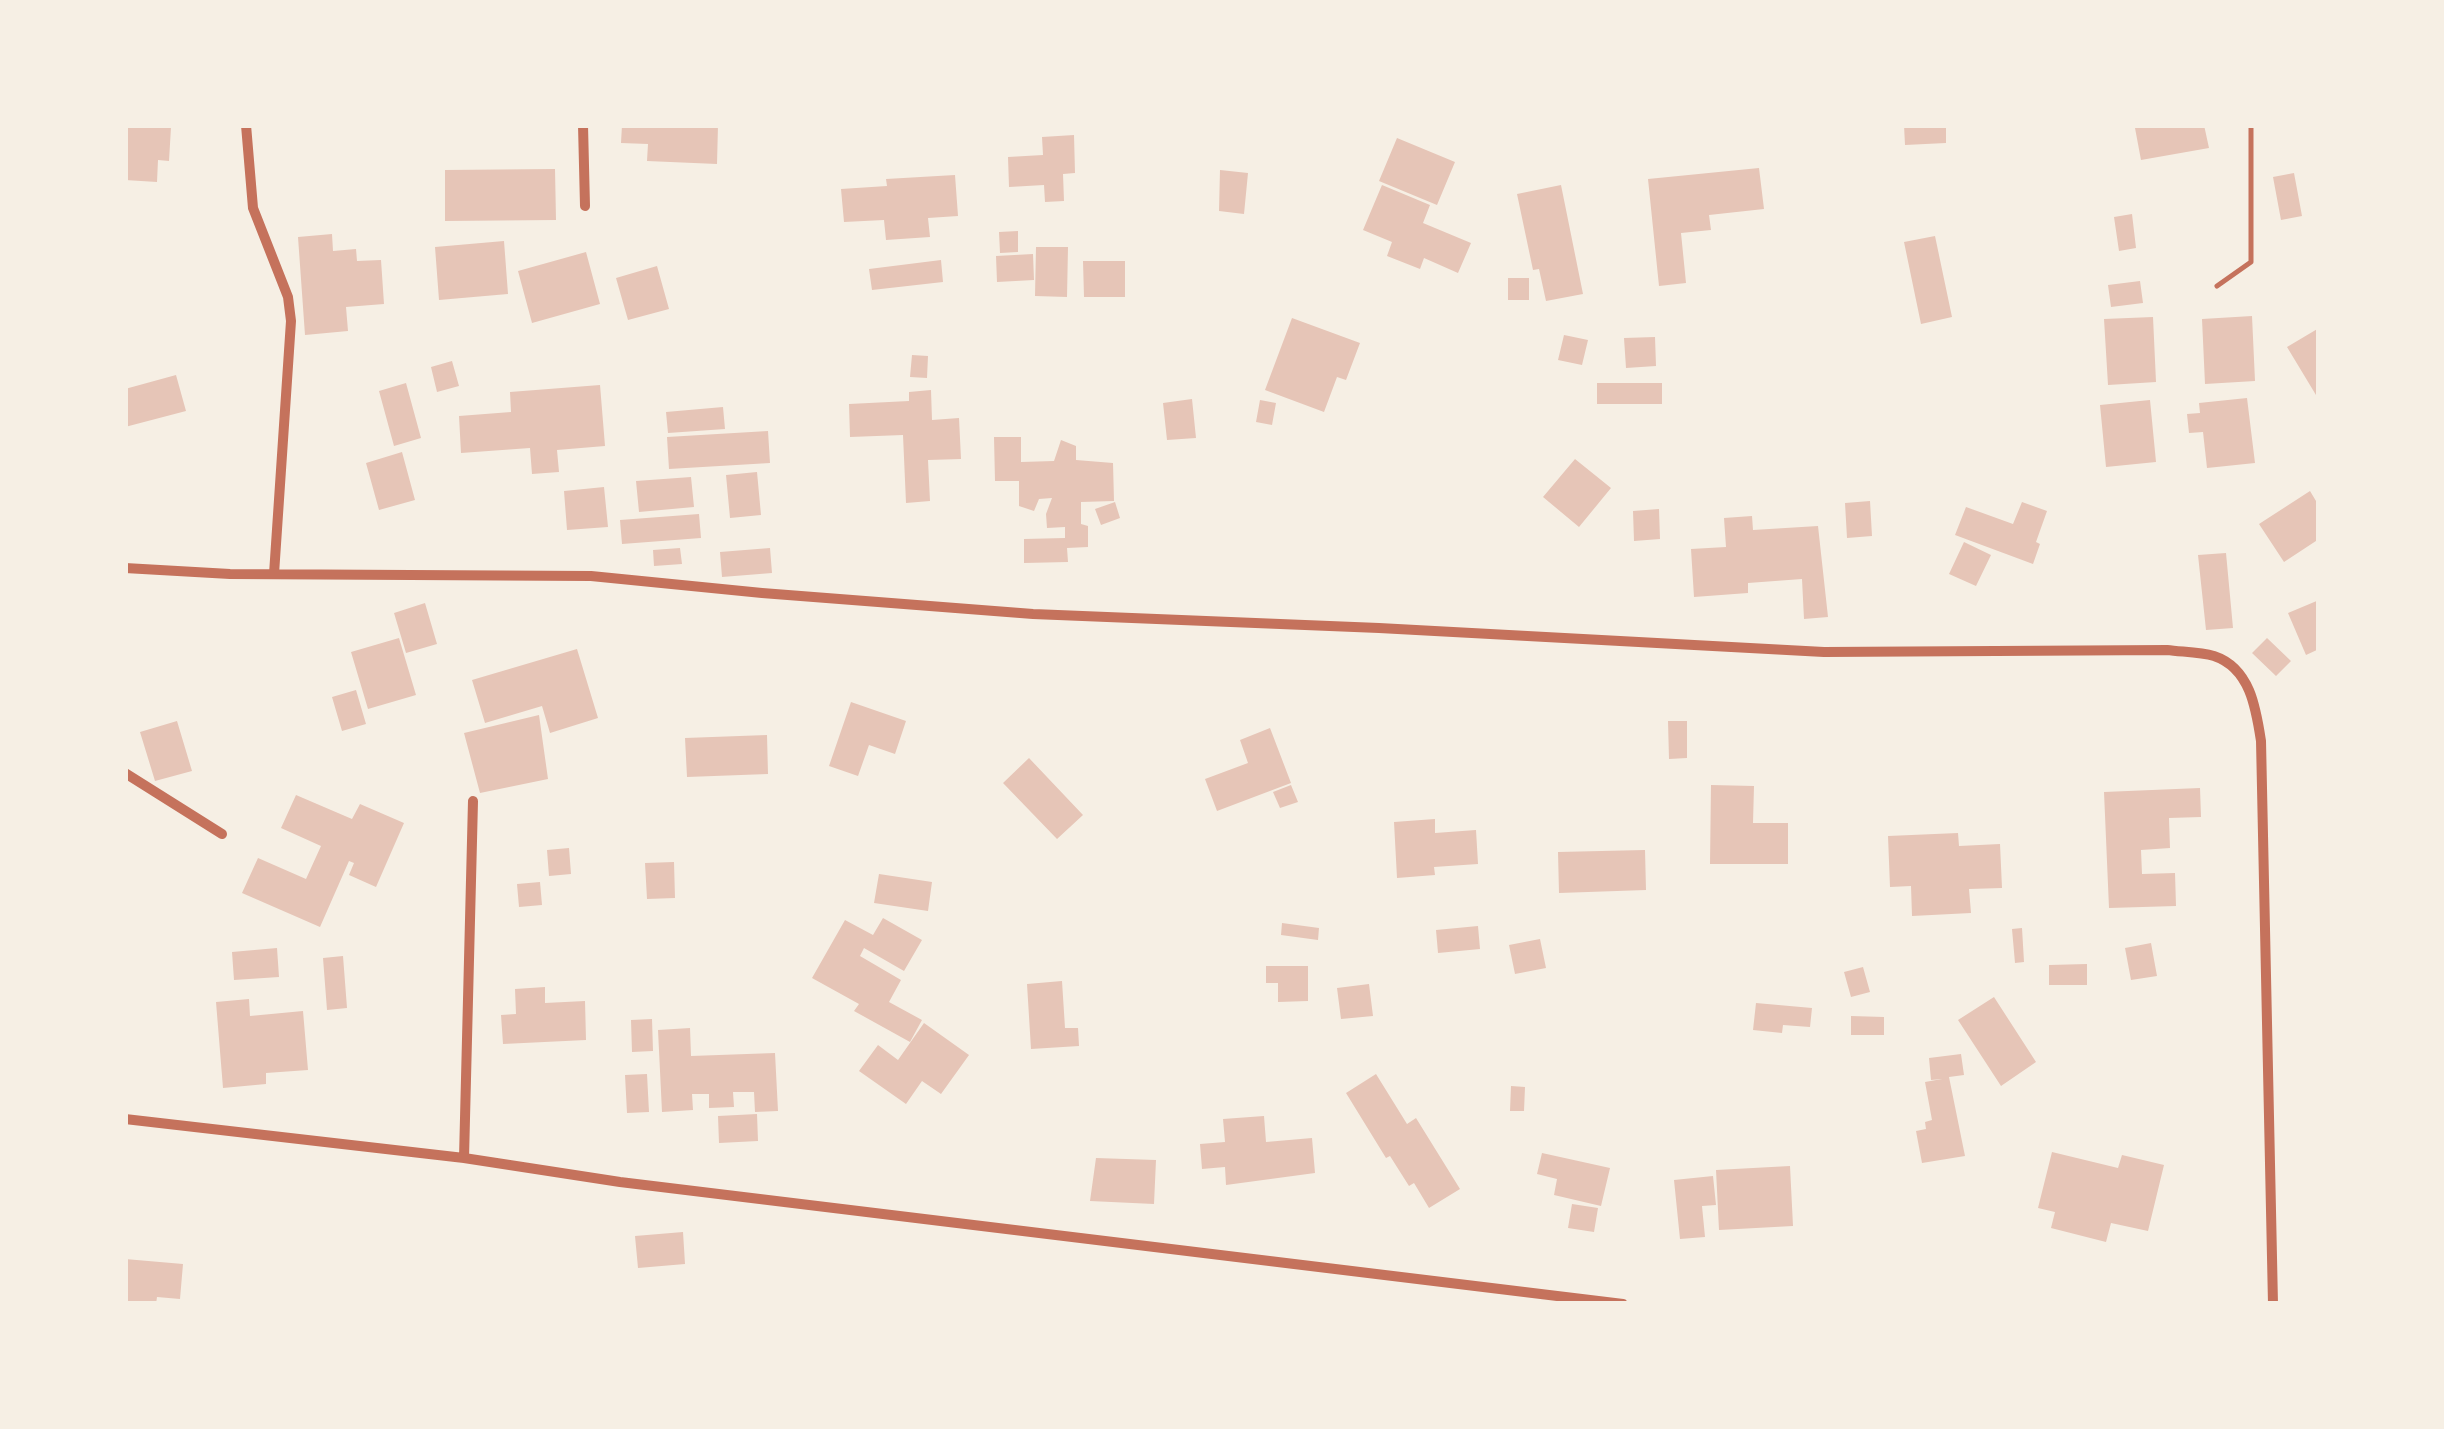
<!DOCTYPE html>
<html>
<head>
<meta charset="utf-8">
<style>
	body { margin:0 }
	#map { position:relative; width:2444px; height:1429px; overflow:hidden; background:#f6efe4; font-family:"PT Sans",sans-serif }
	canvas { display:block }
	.frame { position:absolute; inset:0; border:128px solid #f6efe4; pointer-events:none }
</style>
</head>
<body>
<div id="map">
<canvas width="2444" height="1429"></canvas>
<div class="frame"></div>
</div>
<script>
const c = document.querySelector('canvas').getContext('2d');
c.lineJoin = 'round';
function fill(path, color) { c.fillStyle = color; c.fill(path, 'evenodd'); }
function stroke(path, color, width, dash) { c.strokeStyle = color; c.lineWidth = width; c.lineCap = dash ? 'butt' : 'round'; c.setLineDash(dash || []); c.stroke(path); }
fill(new Path2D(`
	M125,125l46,2 -2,34 -11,-1 -1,22 -32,-2z
	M622,125h96l-1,39 -70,-3 1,-17 -27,-1z
	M1904,125h42v18l-41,2z
	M2153,125h51l5,23 -68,12 -6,-32z
	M1074,135l1,38 -12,1 1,27 -19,1 -1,-17 -35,2 -1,-30 35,-2 -1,-18z
	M1397,138l58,24 -18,43 -58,-24z
	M1759,168l5,41 -55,6 2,15 -30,3 5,50 -27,3 -11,-107z
	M555,169l1,51 -111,1v-51z
	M1220,170l28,3 -4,41 -25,-3z
	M2294,173l8,43 -21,4 -8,-43z
	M955,175l3,41 -30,2 2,19 -44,3 -2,-20 -40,2 -3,-33 46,-3 -1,-7z
	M1382,185l48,20 -7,18 48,20 -13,30 -34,-15 -4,11 -33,-13 5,-14 -29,-12z
	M1561,185l22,109 -37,7 -7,-32 -6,1 -16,-76z
	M2132,214l4,34 -17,3 -5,-34z
	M1018,231v21l-18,1 -1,-21z
	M332,234l1,17 23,-2 1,12 24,-1 3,44 -38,3 2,24 -43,4 -7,-98z
	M1935,236l17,81 -31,7 -17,-82z
	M504,241l4,53 -69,6 -4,-53z
	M1036,247h32l-1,50 -32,-1z
	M586,252l14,52 -68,19 -14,-52z
	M1033,254l1,26 -37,2 -1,-26z
	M941,260l2,22 -71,8 -3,-21z
	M1083,261h42v36h-41z
	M657,266l12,43 -41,11 -12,-42z
	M1508,278h21v22h-21z
	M2140,281l3,22 -32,4 -3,-22z
	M2252,316l3,65 -50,3 -3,-65z
	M2153,317l3,65 -48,3 -4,-66z
	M1292,318l68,25 -14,37 -9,-3 -13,35 -59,-22z
	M2319,328v72l-32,-53z
	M1564,335l24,5 -6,25 -24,-5z
	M1655,337l1,29 -30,2 -2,-30z
	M912,355l16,1 -1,22 -17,-1z
	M452,361l7,25 -22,6 -6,-25z
	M176,375l10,36 -61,16v-38z
	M406,383l15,55 -27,8 -15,-55z
	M1597,383h65v21h-65z
	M600,385l5,61 -48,4 2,22 -27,2 -2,-26 -69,5 -2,-37 52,-4 -1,-20z
	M931,390l1,30 27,-2 2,41 -33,1 2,41 -24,2 -3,-68 -53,2 -1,-33 60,-3v-9z
	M2247,398l8,65 -48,5 -4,-36 -14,1 -2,-19 13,-1 -1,-10z
	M1192,399l4,39 -29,2 -4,-37z
	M1260,400l16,3 -4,22 -16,-3z
	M2150,400l6,62 -50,5 -6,-62z
	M723,407l2,22 -57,4 -2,-21z
	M768,431l2,32 -101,6 -2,-32z
	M994,437h27v25l33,-1 7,-21 15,6v14l37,3 1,38 -33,1v22l7,2v21l-21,1 1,14 -44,1v-24l41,-1v-11l-18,1 -1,-14 6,-16 -13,1 -5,12 -15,-5v-25h-24z
	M402,452l13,48 -36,10 -13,-47z
	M1575,459l36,29 -32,39 -36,-30z
	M757,472l4,43 -31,3 -4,-43z
	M691,477l3,30 -55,5 -3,-31z
	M604,487l4,40 -41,3 -3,-39z
	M2310,491l9,15v33l-35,23 -25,-38z
	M1870,501l2,35 -25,2 -2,-35z
	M1115,502l5,16 -19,7 -6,-16z
	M2022,502l25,9 -11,31 4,2 -7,20 -78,-29 11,-28 47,17z
	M1659,509l1,30 -26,2 -1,-30z
	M699,514l2,24 -79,6 -2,-24z
	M1752,516l1,14 65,-4 10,91 -24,2 -2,-40 -54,4v10l-54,4 -3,-48 35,-2 -2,-29z
	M1964,542l27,13 -15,31 -27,-12z
	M680,548l2,16 -28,2 -1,-16z
	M770,548l2,25 -50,4 -2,-25z
	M2226,553l7,75 -27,2 -8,-75z
	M2319,600v49l-13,6 -18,-42z
	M425,603l12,41 -31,9 -12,-40z
	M399,638l17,57 -48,14 -17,-57z
	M2267,638l24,23 -15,15 -24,-23z
	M577,649l21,69 -48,15 -8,-27 -57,17 -13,-43z
	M356,690l10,34 -24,7 -10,-34z
	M851,702l55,19 -11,33 -26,-9 -11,31 -29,-10z
	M539,715l9,64 -68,14 -16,-60z
	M177,721l15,50 -37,10 -15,-49z
	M1668,721h19v37l-18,1z
	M1270,728l21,55 -74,28 -12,-32 43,-16 -8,-23z
	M767,735l1,39 -81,3 -2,-39z
	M1029,758l54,57 -26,24 -54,-56z
	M1291,785l7,17 -18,6 -7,-16z
	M1711,785l43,1 -1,37h35v41h-78z
	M2200,788l1,29 -32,1 1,30 -29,2 1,24 33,-1 1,33 -67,2 -5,-116z
	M296,795l56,24 8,-15 44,19 -28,64 -27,-12 5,-12 -5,-2 -29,66 -78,-34 16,-35 48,21 15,-33 -40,-18z
	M1435,819v14l41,-3 2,34 -44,3 1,8 -38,3 -3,-56z
	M1958,833l1,13 41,-2 2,44 -33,1 2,24 -59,3 -1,-30 -21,1 -2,-51z
	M569,848l2,26 -22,2 -2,-26z
	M1645,850l1,40 -87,3 -1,-41z
	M674,862l1,36 -28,1 -2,-36z
	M879,874l53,8 -4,29 -54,-8z
	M540,882l2,23 -23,2 -2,-23z
	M883,918l39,22 -18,31 -40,-23 -4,8 41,24 -12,22 33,18 -12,22 -56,-31 5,-7 -47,-26 33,-58 28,15z
	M1282,923l37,5 -1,12 -37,-5z
	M1478,926l2,23 -42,4 -2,-23z
	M2022,928l2,34 -9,1 -3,-34z
	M1540,939l6,29 -31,6 -6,-29z
	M2151,943l6,33 -26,4 -6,-32z
	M277,948l2,29 -45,3 -2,-28z
	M343,956l4,52 -20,2 -4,-52z
	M2087,964v21h-38v-20z
	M1266,966h42v35l-30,1v-19h-12z
	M1863,967l7,25 -19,5 -7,-25z
	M1062,981l3,47h13l1,18 -48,3 -4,-65z
	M1369,984l4,32 -32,3 -4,-31z
	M545,987v16l40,-2 1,39 -83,4 -2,-29 15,-1 -1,-25z
	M1994,997l42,65 -35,24 -43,-66z
	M249,999l1,17 53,-5 5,59 -42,3v11l-43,4 -7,-86z
	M1756,1003l56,5 -2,19 -27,-2 -1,8 -29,-3z
	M1851,1016l33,1v18h-33z
	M652,1019l1,32 -21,1 -1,-32z
	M924,1023l45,32 -28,39 -19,-13 -16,23 -47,-33 19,-26 20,15z
	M690,1028l1,28 84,-3 3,58 -23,1 -1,-20h-21l1,15 -25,1v-14h-17l1,16 -31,2 -4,-82z
	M1961,1054l3,21 -15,2 16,79 -43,7 -6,-32 10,-2 -1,-7 7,-2 -7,-38 17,-3 -11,1 -2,-22z
	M647,1074l2,38 -22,1 -2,-38z
	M1376,1074l31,50 9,-6 44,71 -31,19 -15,-25 -5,3 -19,-30 -4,2 -40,-65z
	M1511,1086l14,1 -1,24h-14z
	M757,1114l1,27 -39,2 -1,-27z
	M1264,1116l2,26 46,-4 3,35 -89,12 -1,-18 -23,2 -2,-25 25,-2 -2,-23z
	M2052,1152l66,16 4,-13 42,10 -16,66 -37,-8 -5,19 -55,-14 4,-16 -17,-4z
	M1542,1153l68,15 -9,38 -47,-11 3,-16 -20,-5z
	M1096,1158l60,2 -2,44 -64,-3z
	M1790,1166l3,60 -74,4 -3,-60z
	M1713,1176l3,29 -14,1 3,31 -25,2 -6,-59z
	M1572,1204l26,4 -4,24 -26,-4z
	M683,1232l2,32 -47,4 -3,-32z
	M125,1259l58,5 -3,35 -23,-2 -1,7h-31z`), '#e6c5b7');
stroke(new Path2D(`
	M2217,286l34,-24v-137`), '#c5725c', 5);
stroke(new Path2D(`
	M246,125l7,83 35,89 3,24 -17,253
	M583,125l2,81
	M125,568l105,6 361,2 171,17 271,21 346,14 445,24 343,-2c15,2 33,2 47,6 36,12 42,52 47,85l12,563
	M125,773l97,61
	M125,1119l339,39 156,24 1003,122
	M464,1158l9,-357`), '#c5725c', 10);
</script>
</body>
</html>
